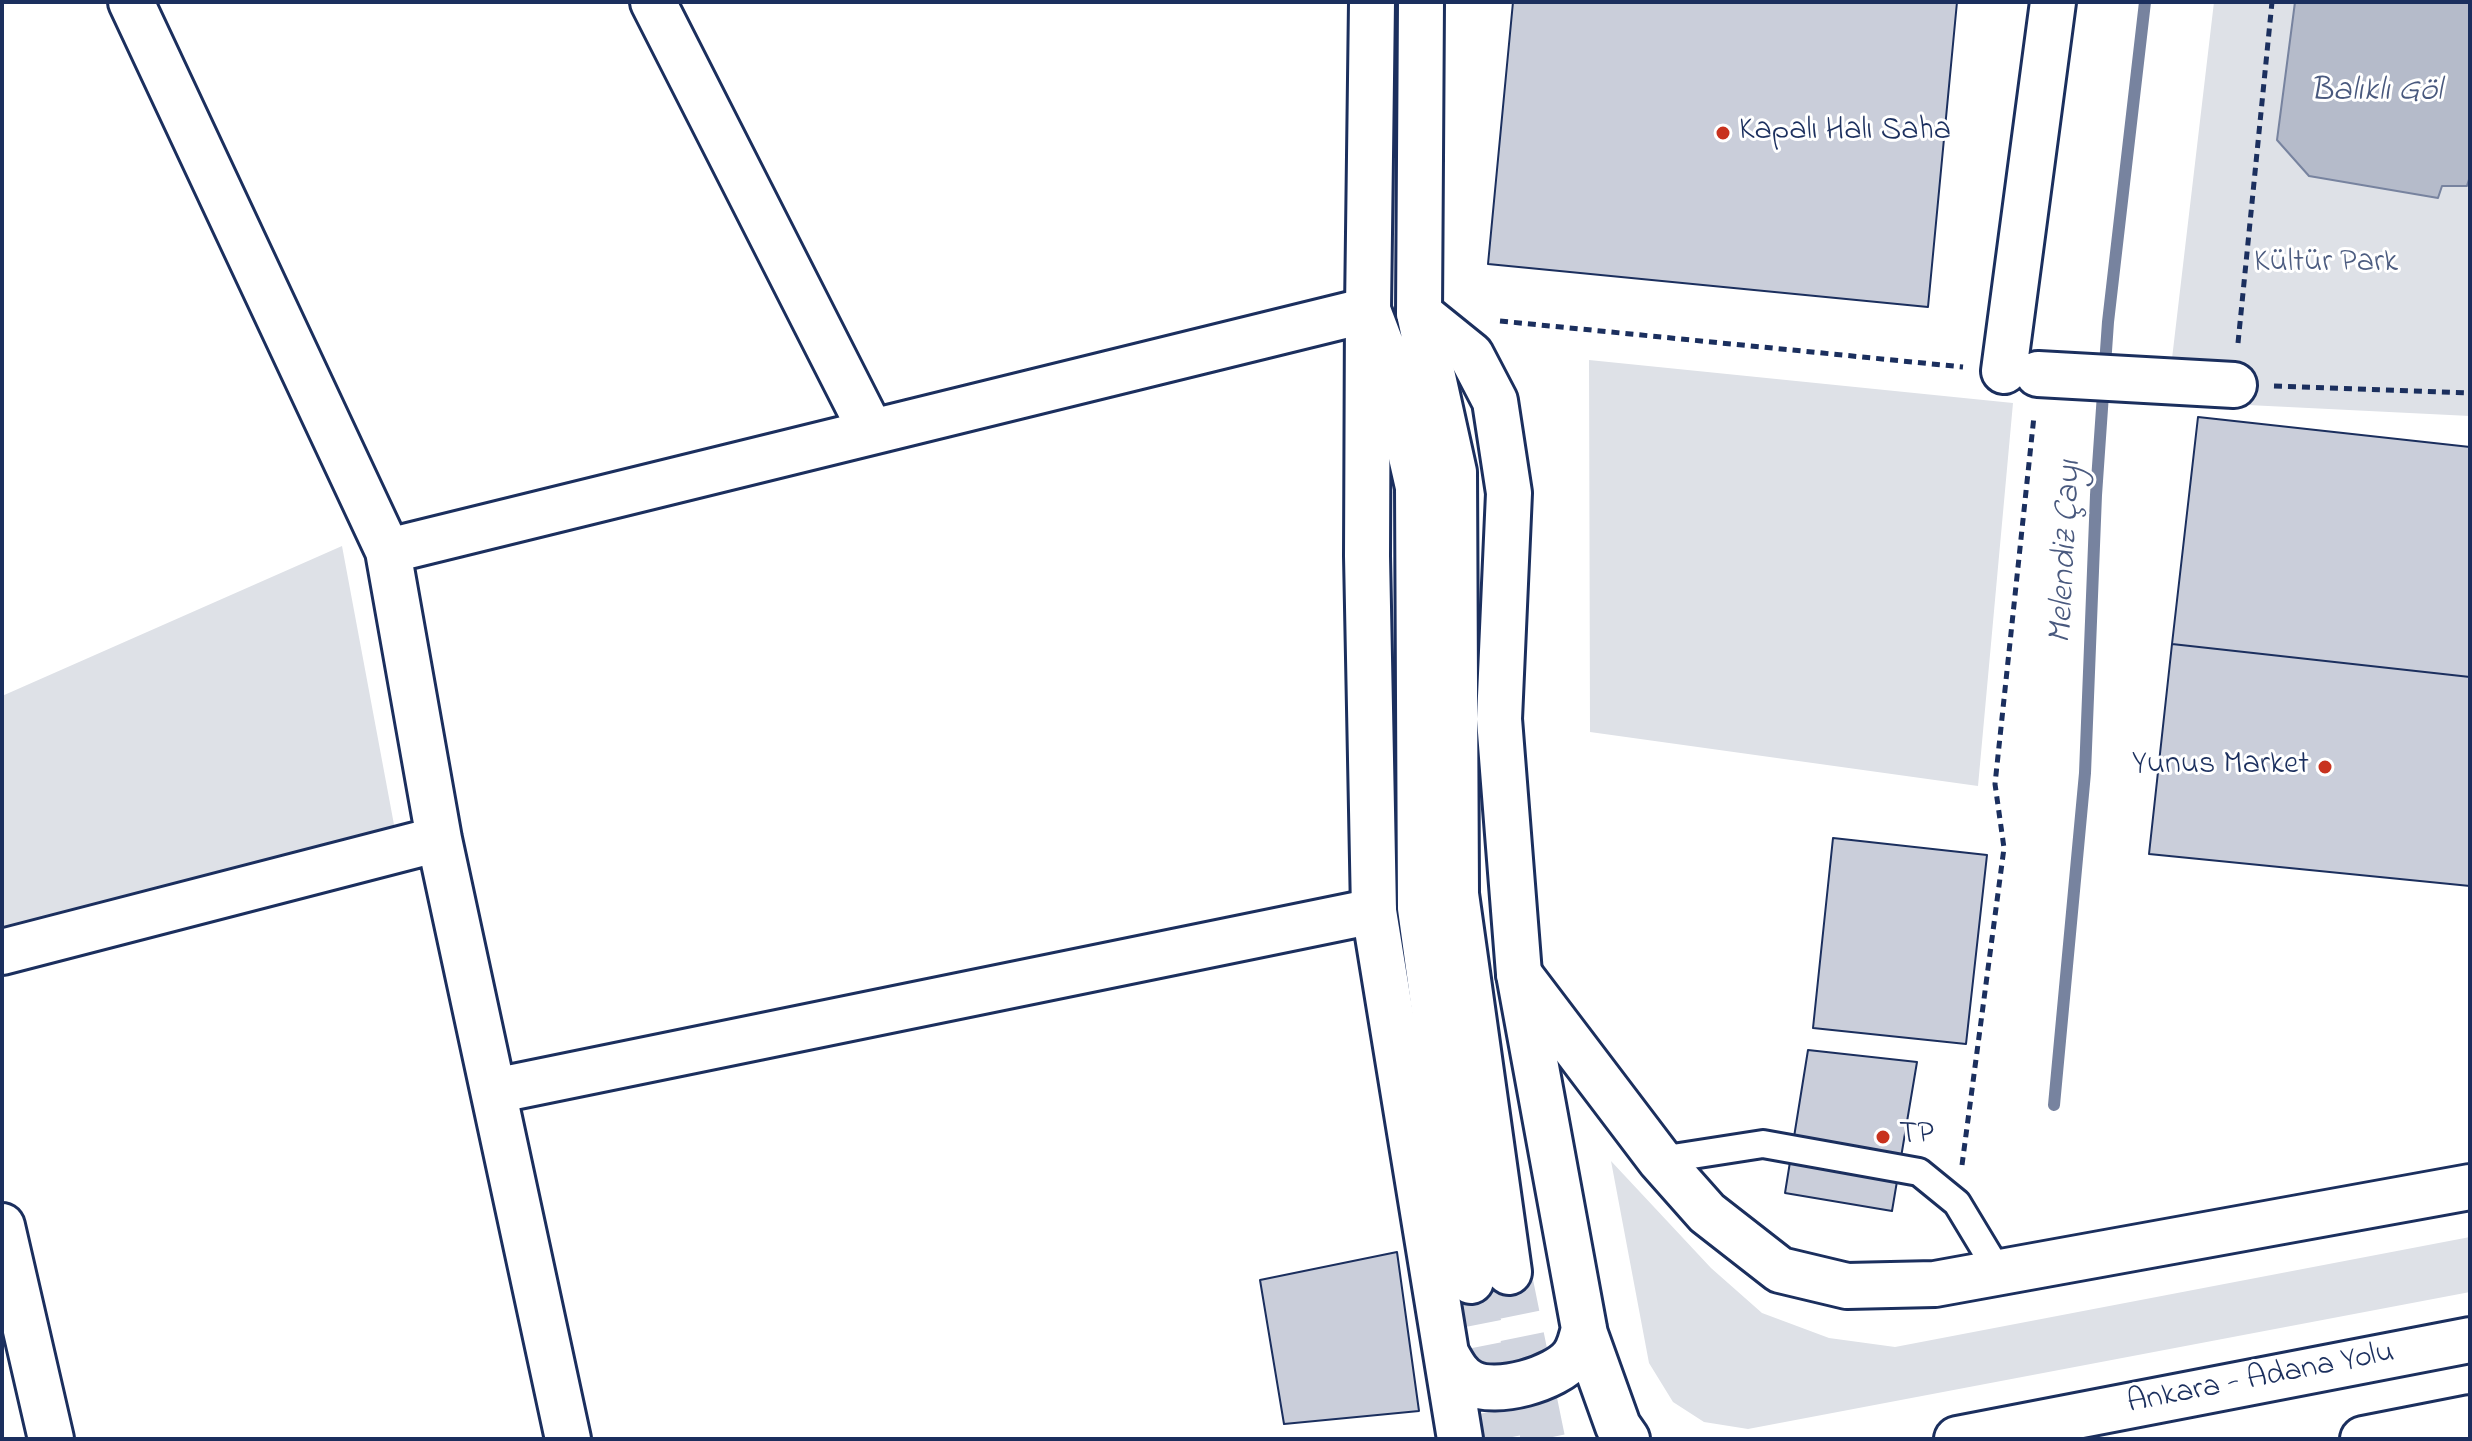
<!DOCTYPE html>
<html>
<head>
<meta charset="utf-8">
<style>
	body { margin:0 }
	#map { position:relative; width:2472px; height:1441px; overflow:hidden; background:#fff; font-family:"Indie Flower",sans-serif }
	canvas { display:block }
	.frame { position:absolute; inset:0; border:4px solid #1b2f5e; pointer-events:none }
</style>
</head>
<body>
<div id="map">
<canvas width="2472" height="1441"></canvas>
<div class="frame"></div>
</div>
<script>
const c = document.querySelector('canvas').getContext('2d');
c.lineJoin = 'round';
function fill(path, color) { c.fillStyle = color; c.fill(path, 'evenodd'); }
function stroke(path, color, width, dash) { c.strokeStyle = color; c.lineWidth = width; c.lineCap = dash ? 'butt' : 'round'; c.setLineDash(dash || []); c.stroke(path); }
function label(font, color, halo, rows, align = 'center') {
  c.font = font + ' "Indie Flower",sans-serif'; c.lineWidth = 6; c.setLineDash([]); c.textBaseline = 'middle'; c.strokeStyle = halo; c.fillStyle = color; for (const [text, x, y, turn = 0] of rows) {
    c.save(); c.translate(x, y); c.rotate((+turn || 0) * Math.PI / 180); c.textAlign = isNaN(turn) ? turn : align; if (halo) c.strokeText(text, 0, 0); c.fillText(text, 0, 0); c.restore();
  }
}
fill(new Path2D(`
	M2214,2h256v414l-303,-15z
	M1589,360l424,43 -35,383 -388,-54z
	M342,546l53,284 -393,106v-240z
	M1611,1161l100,107 51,45 67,25 66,9 575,-110v55l-722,137 -44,-7 -31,-20 -24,-39z`), '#dee1e7');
const water = new Path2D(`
	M2295,2h175v174l-3,10h-25l-4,12 -129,-22 -32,-36z`);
fill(water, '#b5bbca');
stroke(water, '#77839f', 2);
stroke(new Path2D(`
	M2054,1105l31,-332 11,-278 12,-173 37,-320`), '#77839f', 12);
const building = new Path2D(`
	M1513,2h444l-29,305 -440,-43z
	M2198,417l272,30v230l-298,-33z
	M2172,644l298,33v209l-321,-32z
	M1833,838l154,17 -21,189 -153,-16z
	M1808,1050l109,12 -25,149 -107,-18z
	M1397,1252l22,159 -135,13 -24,-144z`);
fill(building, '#caceda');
stroke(building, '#1b2f5e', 2);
stroke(new Path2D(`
	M1509,1272l34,167
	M1471,1281l31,158`), '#d1d5df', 44, [44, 22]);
const lane = new Path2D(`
	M1660,1160l103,-16 156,28 38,31 41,68`);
const street = new Path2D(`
	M131,2l257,549 51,288 129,600
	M653,2l218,429
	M2004,371l49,-369
	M2038,374l196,11
	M388,551l980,-241
	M2,952l437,-113
	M494,1091l880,-180
	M2,1226l49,213`);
const secondary = new Path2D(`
	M1372,2l-4,308 24,63 26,114 2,421 51,373
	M1421,2l-2,311 35,159 2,422 53,378
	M1519,974l141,186 47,53 73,57 67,16 88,-2 535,-97`);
const highway = new Path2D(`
	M1368,310l-1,246 7,355 86,528
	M1419,313l52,42 24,46 14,92 -10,226 20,255 66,360 33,92 9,13
	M1447,1355c6,11 12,22 24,28 25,13 85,-4 102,-26 6,-8 9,-20 11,-29
	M1957,1439l513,-99
	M2363,1439l107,-21`);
stroke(lane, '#1b2f5e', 32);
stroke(street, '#1b2f5e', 50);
stroke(secondary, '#1b2f5e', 50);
stroke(highway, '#1b2f5e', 50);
stroke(new Path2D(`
	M1500,321l463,46
	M2238,343l34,-341
	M2274,386l196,7
	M1962,1165l42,-317 -9,-64 39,-368`), '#1b2f5e', 5, [8, 6]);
stroke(lane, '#fff', 26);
stroke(street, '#fff', 44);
stroke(secondary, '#fff', 44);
stroke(highway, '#fff', 44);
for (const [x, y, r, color] of [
	[1723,133,8,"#c8321e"],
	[2325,767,8,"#c8321e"],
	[1883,1137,8,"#c8321e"]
]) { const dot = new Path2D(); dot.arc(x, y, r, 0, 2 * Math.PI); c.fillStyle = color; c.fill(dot); stroke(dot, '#fff', 3); }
label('32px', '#1b2f5e', '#fff', [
	["Kapalı Halı Saha",1739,133],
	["Yunus Market",2309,767,"right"],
	["TP",1899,1137]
], 'left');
label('32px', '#4c5c80', '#fff', [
	["Kültür Park",2326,265]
]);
label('32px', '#1b2f5e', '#fff', [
	["Ankara - Adana Yolu",2261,1380,-11]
]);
label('italic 34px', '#49597e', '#fff', [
	["Balıklı Göl",2376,93],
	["Melendiz Çayı",2068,552,-87]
]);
</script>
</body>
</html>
